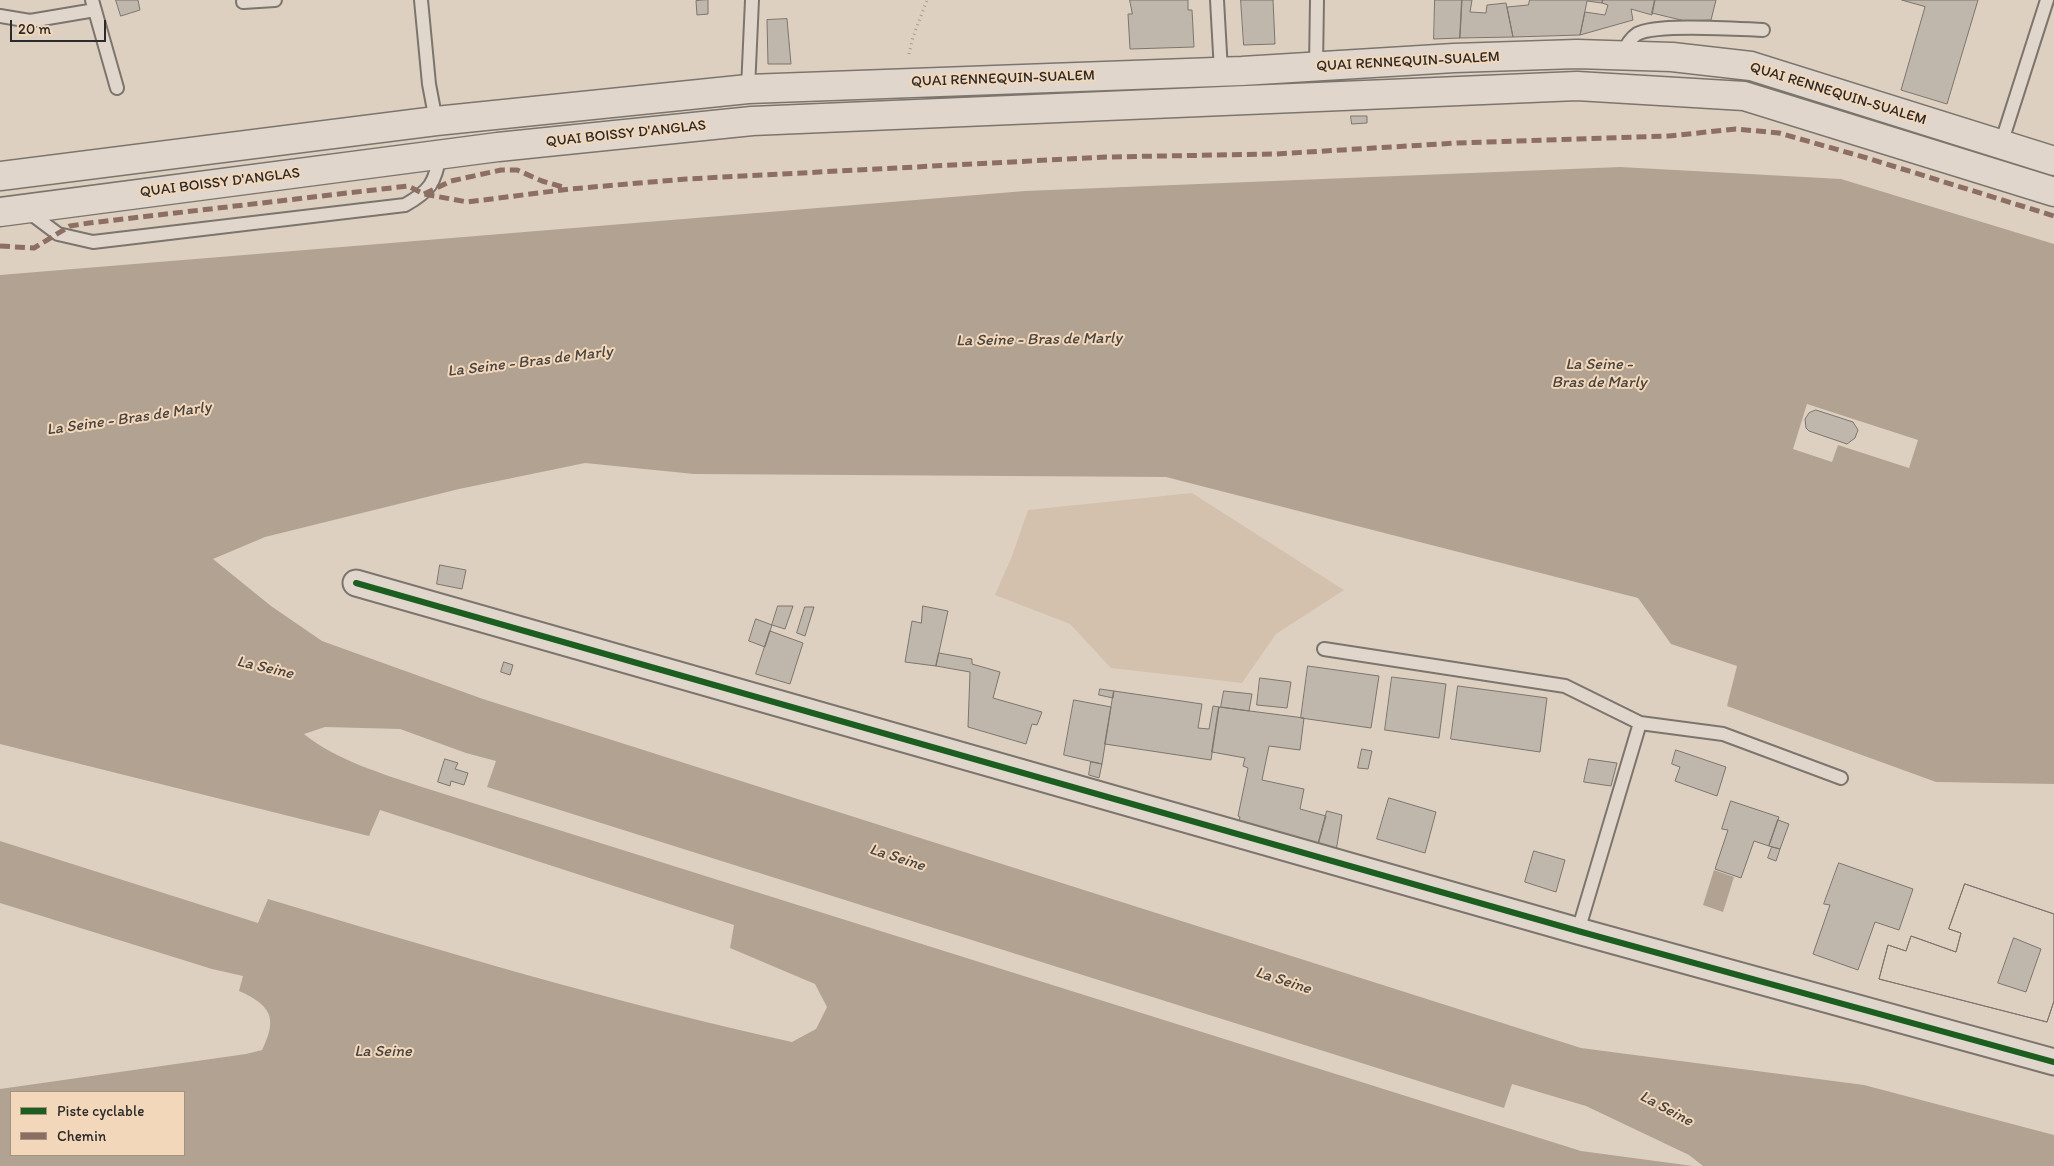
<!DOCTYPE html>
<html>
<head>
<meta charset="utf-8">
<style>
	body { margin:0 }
	#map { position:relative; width:2054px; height:1166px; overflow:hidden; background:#ded0c1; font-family:Itim,sans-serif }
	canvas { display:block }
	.legend { position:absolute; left:10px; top:1091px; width:175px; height:65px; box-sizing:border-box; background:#f3d7ba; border:1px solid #a39281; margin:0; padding:6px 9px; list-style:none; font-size:15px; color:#2b2b2b }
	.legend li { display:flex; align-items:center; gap:10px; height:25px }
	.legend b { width:25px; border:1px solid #a39281 }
	.scale { position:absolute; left:10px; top:20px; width:96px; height:22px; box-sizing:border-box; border:2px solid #2b2b2b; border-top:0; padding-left:6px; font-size:15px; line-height:18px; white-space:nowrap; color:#2b2b2b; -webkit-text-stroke:4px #f3d7ba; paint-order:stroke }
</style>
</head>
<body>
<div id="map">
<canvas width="2054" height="1166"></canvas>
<ul class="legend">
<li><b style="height:6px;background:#1b5e20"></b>Piste cyclable</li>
<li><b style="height:6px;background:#8d6e63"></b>Chemin</li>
</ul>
<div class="scale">20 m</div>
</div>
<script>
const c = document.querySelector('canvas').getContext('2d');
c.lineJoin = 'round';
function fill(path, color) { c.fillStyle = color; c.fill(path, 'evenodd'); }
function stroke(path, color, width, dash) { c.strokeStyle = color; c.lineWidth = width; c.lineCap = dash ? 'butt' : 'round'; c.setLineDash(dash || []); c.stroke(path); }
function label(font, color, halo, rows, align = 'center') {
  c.font = font + ' Itim,sans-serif'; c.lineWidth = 4; c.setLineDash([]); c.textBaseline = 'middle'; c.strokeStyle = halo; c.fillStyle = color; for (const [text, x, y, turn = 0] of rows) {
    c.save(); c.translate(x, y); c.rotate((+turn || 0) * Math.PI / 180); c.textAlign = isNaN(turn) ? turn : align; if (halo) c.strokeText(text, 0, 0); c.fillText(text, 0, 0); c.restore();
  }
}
fill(new Path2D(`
	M1192,493l152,97 -68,44 -34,49 -131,-15 -41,-44 -75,-29 17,-39 16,-46z`), '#d4c1ad');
fill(new Path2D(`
	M1620,167l221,12 213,65v540l-118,-2 -209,-76 10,-40 -66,-22 -33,-46 -472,-121 -472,-3 -109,-11 -126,26 -194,48 -52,22 58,47 51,35 161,58 1098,349 283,37 190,50v31h-351l-14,-11 -103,-49 -74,-22 -8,24 -1017,-321 9,-26 -30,-8 -66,-24 -75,-2 -21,7c32,26 79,40 118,53l1159,364 112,15h-1693v-77l246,-35 16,-4c16,-32 9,-45 -23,-59l4,-15 -31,-7 -212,-66v-62l258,82 10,-24c174,52 347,104 524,143l24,-13 11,-22 -12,-23 -85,-36 4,-23 -354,-115 -11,26 -369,-92v-469l1025,-84zM1807,404l111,36 -9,28 -71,-23 -6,17 -39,-13zM11,1092h173v63h-173z
	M1714,870l20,7 -11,35 -20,-7z`), '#b2a292');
const building = new Path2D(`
	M116,0h22l2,10 -19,6z
	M708,0v14l-11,1 -1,-14z
	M1130,0h58v10h4l2,37 -64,2 -2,-35h4z
	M1241,0h32l2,44 -31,1z
	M1435,0h27l-2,38 -26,1z
	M1462,0h10l-2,12 16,1 1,-8 19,-2 7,34 -53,1z
	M1530,0h73l-1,3 -15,-2 -7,34 -67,2 -6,-30 21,-2z
	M1603,0h52l-3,15 -21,-6 2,11 -53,15 5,-23 20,3 3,-10 -6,-2z
	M1655,0h61l-5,20 -26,1 -33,-8z
	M1902,0h76l-31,104 -46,-14 24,-83z
	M787,19l4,45h-23l-1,-44z
	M1351,116h16v7l-15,1z
	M1816,410l37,12 5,8 -3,8 -8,6 -38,-13 -3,-3 -1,-9 4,-6z
	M440,565l26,5 -4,19 -25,-5z
	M778,606h15l-8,23 -13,-4z
	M923,606l25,5 -12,55 -31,-4 7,-41 9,2z
	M805,607h9l-9,29 -8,-3z
	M756,619l16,6 -7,22 -16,-6z
	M770,631l33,12 -13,41 -34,-10z
	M939,653l33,6v5l28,8 -7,26 49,14 -5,13 -5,-1 -6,20 -58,-17 2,-55 -34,-6z
	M504,662l9,3 -3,10 -9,-3z
	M1308,666l71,10 -8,52 -70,-10z
	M1392,677l54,7 -7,54 -54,-8z
	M1260,678l31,4 -4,26 -30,-3z
	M1458,686l89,12 -7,54 -89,-13z
	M1100,689l14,2 -1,7 -14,-3z
	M1114,691l88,13 -4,24 11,1 4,-23 6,1 -8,53 -106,-16z
	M1224,691l28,3 -3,17 -28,-4z
	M1074,700l37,7 -9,57 -38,-9z
	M1219,707l85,11 -4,32 -31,-4 -7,34 42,9 -4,20 26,7 -8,29 -79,-24 1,-4 -2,-1 10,-48 -5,-2 2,-8 -33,-6z
	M1362,749l10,2 -4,18 -10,-1z
	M1676,750l50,17 -9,29 -42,-15 5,-14 -8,-3z
	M445,759l13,4 -3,6 13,4 -4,12 -13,-4 -1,5 -12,-4z
	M1589,759l28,4 -6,23 -27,-4z
	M1091,762l11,2 -3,14 -10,-3z
	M1389,798l47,14 -11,41 -48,-14z
	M1731,801l48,16 -10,29 -15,-5 -13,37 -26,-9 13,-39 -6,-1z
	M1327,811l15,4 -6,36 -18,-6z
	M1778,820l11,4 -9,25 -11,-3z
	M1772,847l8,2 -4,12 -8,-3z
	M1534,851l31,9 -9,32 -31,-10z
	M1839,863l74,26 -14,41 -24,-8 -17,48 -45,-16 17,-49 -6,-1z
	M1965,884l89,30v87l-7,21 -168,-43 9,-34 18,6 5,-15 45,16 5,-19 -12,-4zM2014,938l27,11 -15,43 -28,-9z
	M1965,884l89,30v87l-7,21 -168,-43 9,-34 18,6 5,-15 45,16 5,-19 -12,-4z`);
fill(building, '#c0b7ac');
stroke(building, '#7c756e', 1);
const service = new Path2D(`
	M92,0l25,88
	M421,0l8,84 7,37
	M1217,0l4,71
	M243,2l32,-2
	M0,16l30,5 65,-11
	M1622,56c3,-8 7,-17 15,-22 19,-11 100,-5 126,-4
	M1316,67l1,-67
	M748,89l4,-89
	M2001,144l46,-144
	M26,210l32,24 35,8 312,-37c25,-14 30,-22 35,-50
	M1324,649l241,37 75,37 83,11 118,44
	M1578,931l62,-208`);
const minor = new Path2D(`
	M356,583l1222,348 476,131`);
const primary = new Path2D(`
	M0,176l436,-55 312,-32 494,-18 212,-13 123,-4 95,3 79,9 303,95
	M0,212l498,-65 254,-26 825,-35 167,10 310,96`);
stroke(service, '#7c756e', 16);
stroke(minor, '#7c756e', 29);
stroke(primary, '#7c756e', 31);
stroke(new Path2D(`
	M909,54l4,-17 14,-37`), '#a29b94', 3, [1, 4]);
stroke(service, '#e0d6cb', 12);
stroke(minor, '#e0d6cb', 25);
stroke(primary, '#e0d6cb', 28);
stroke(new Path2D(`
	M424,194l27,-13 50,-11h16l25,11 24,7
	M0,246l34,2 36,-22 19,-3 319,-37 16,8 43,8 103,-13 116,-10 420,-22 169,-3 182,-11 212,-7 67,-7 43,4 88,25 187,58`), '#8d6e63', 5, [10, 5]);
stroke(new Path2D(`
	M356,583l1222,348 476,131`), '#1b5e20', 6);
label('15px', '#2b2b2b', '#f3d7ba', [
	["QUAI RENNEQUIN-SUALEM",1408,62,-3],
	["QUAI RENNEQUIN-SUALEM",1003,79,-2],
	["QUAI RENNEQUIN-SUALEM",1838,94,17],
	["QUAI BOISSY D'ANGLAS",626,134,-6],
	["QUAI BOISSY D'ANGLAS",220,183,-7]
]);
label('italic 16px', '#484440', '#f3d7ba', [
	["La Seine - Bras de Marly",1039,340,-1],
	["La Seine - Bras de Marly",530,362,-7],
	["La Seine -",1599,365],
	["Bras de Marly",1599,383],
	["La Seine - Bras de Marly",129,419,-8],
	["La Seine",265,668,13],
	["La Seine",897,858,18],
	["La Seine",1283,981,18],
	["La Seine",383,1052],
	["La Seine",1666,1109,28]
]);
</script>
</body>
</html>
